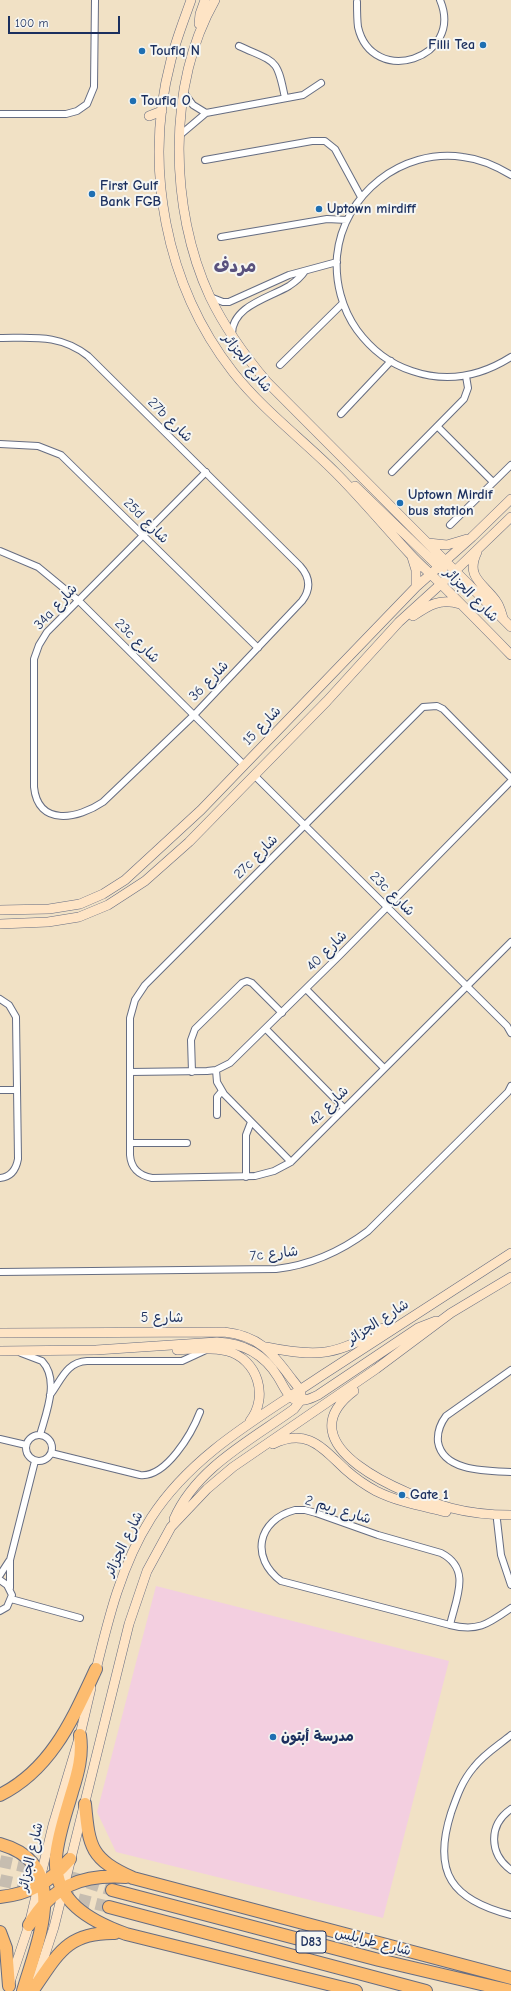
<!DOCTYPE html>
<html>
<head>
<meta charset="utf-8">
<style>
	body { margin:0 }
	#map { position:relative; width:511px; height:1991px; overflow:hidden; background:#f1e1c5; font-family:"Comic Neue",sans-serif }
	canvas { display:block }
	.scale { position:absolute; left:8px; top:16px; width:112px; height:18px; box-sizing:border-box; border:2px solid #1b2f5e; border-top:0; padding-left:5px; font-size:12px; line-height:14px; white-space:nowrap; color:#1b2f5e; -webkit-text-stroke:3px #f6f6f2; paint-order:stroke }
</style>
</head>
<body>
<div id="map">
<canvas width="511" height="1991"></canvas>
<div class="scale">100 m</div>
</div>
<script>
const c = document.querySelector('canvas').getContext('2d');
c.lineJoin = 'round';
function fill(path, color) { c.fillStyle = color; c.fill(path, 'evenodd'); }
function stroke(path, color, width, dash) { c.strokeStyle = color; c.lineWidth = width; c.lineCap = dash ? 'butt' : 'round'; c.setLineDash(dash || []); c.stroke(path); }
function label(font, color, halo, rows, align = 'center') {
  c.font = font + ' "Comic Neue","Playpen Sans Arabic",sans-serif'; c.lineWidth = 4; c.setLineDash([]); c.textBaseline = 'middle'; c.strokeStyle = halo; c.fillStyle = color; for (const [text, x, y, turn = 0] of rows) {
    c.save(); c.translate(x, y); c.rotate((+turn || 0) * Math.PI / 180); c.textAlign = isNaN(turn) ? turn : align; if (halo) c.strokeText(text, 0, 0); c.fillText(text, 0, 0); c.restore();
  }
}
fill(new Path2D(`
	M156,1586l293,75 -66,257 -267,-66 -19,-40z`), '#f3cfe0');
stroke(new Path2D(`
	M0,1861l67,15 45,14
	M0,1880l40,9
	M61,1895l48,12`), '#c6bdb0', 12, [12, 6]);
const street = new Path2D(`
	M357,2c0,8 0,17 1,25 14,61 107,32 82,-27
	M239,46c37,17 38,11 46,52
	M184,93l9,12 13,8
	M0,114h66l11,-3 10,-7 7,-17 1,-87
	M180,135l26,-22 97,-18 18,-12
	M205,160l107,-19h13l10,8 26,48
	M511,175c-15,-9 -30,-16 -48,-18 -61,-9 -120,37 -126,99 -2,26 5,53 20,74 14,19 33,34 55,41 35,12 69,5 99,-14
	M221,237l106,-18 20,1
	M210,297l13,5h6l60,-27 48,-13
	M232,334c0,-28 37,-36 57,-48 6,-4 12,-9 16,-15
	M0,338c33,0 60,-4 88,18l212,210c10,11 11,23 2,35l-108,114 -91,87c-25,17 -65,25 -69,-15v-128l5,-14 8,-13 159,-160
	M280,365l63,-62
	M341,414l50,-53
	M438,427l55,55
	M0,444l38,2 23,9 197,193
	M392,472l72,-73 4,-11 -2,-12
	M450,525l61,-60
	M0,551l38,16 40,33 166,165
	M254,775l253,251 4,7
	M511,778l-68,-69 -6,-3 -14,1 -278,278 -10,15 -5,18v137c1,13 8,20 22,23l103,-2 19,-5 17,-9 220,-220
	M306,989l78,79
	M0,999l9,6 7,12 2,142c-2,11 -7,18 -18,19
	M266,1029l78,79
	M216,1070l1,12 7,12 67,68
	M130,1072l77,-1 9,-1 14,-7 110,-108 171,-174
	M192,1072l-1,-32 4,-11 47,-46 5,-2 5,2 30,30
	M0,1090h17
	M217,1115v-18l5,-6
	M130,1143h57
	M246,1177v-42l5,-13
	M0,1272l276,-3c35,-4 64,-17 92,-38l140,-139 3,-6
	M21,1353l21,8c18,19 4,52 -2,74
	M511,1370l-65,46c-6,8 -9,16 -8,26 5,30 50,29 73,30
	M50,1395c11,-14 16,-33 37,-34h95l26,-12
	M26 1448a13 13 0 1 1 26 0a13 13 0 1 1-26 0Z
	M0,1439l26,6
	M51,1453l89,22c26,3 52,-42 60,-63
	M295,1510h10l11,3 62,22 63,18c31,16 15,45 9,72l-169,-44c-31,-23 -24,-61 14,-71z
	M497,1520l4,35 10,30
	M0,1575l9,-14
	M0,1580l7,5 5,10 -5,12 -7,4
	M10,1588v-28l25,-99
	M11,1599l69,19
	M450,1625c28,7 38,-1 61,-17
	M511,1735c-12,10 -27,19 -37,32 -12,14 -17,29 -23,46 -19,60 1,87 60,102
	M511,1809c-23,16 -22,45 0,61`);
const secondary = new Path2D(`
	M191,0c-7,20 -15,40 -20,60 -28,106 -6,225 62,312 30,38 68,66 102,100 26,26 50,55 75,82 10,11 21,20 31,30 24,24 47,47 70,71
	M215,0c-48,85 -46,209 -5,297 15,31 35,59 57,85l244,245
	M199,24l1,-10 5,-14
	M149,116l13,-5
	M355,486l88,85
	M428,543l19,2 20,-6
	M477,552c-12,25 6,31 19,49 4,5 5,11 7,17
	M412,557l4,13v17
	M413,616c16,-11 27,-18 47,-12
	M0,910l49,-1 31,-5 23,-10 22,-14 76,-70 215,-223 56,-50 39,-38
	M0,924l48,-2 31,-5 29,-12 37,-24 44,-39 138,-141 72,-79 55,-50 57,-55
	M0,1333l224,-1c35,4 47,19 67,46 6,8 12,13 10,22l-7,9c-43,31 -98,59 -120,110
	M266,1347c53,11 71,8 117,-19
	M177,1350c16,-1 35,-3 50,1 31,8 42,46 23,70
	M0,1351l96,-1 121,-8c27,1 47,12 61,35 4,6 8,16 13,20 8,7 19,2 27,-2l100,-67 18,-7
	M354,1391c-73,55 53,105 97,117 19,5 40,7 60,7
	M273,1444c35,-17 50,5 73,26 9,8 19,15 30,21 22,11 46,15 70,21
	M95,1674c13,-54 26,-109 56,-156 41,-64 109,-101 170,-142 63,-41 127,-82 190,-123
	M37,1979l17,-52 75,-303 18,-53 24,-44 36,-38 26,-22 143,-98 75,-56 60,-36
	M10,1982l19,-57 24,-100 27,-90 11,-47`);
const highway = new Path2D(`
	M80,1735c3,20 -2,38 -8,57 -6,21 -14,43 -16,65 -3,44 34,64 70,77l230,57
	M0,1795c52,-26 73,-77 96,-126
	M85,1804c4,44 6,55 48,74l378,100
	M0,1844c73,20 37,98 23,147
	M112,1890l267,70 132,31
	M0,1897c30,-3 50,-15 70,-38
	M109,1907l317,84
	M29,1925c23,-39 53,-51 97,-48
	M0,1932l6,16 3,38
	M33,1990c25,-36 34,-58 82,-57`);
stroke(street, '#666d82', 8);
stroke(secondary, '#666d82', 10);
stroke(highway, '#666d82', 14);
stroke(street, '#fff', 6);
stroke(secondary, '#fee4c5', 9);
stroke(highway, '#fdbc6f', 12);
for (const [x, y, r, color] of [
	[483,45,4,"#1f6fb2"],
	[142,51,4,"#1f6fb2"],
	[133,101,4,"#1f6fb2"],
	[92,194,4,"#1f6fb2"],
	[319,209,4,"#1f6fb2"],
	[400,503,4,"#1f6fb2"],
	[402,1495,4,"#1f6fb2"],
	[273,1737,4,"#1f6fb2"]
]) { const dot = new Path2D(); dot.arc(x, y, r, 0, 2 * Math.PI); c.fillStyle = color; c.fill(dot); stroke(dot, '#f6f6f2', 1.5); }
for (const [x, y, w] of [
	[311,1942,30]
]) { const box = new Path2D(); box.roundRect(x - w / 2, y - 11, w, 22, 3); c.fillStyle = '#f6f6f2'; c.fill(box); stroke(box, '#1b2f5e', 1); }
label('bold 13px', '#1b2f5e', null, [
	["D83",311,1942]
]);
label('bold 14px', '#1b2f5e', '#f6f6f2', [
	["Filli Tea",475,45,"right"],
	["Toufiq N",150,51],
	["Toufiq O",141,101],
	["First Gulf",100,186],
	["Bank FGB",100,202],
	["Uptown mirdiff",327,209],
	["Uptown Mirdif",408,495],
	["bus station",408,511],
	["Gate 1",410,1495],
	["مدرسة أبتون",281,1737]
], 'left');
label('14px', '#1b2f5e', '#f6f6f2', [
	["شارع الجزائر",247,363,52],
	["27b شارع",170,420,45],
	["25d شارع",146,521,45],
	["شارع الجزائر",471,595,45],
	["34a شارع",56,607,-47],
	["23c شارع",137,641,45],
	["شارع 36",209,681,-46],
	["شارع 15",262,726,-46],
	["27c شارع",256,857,-45],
	["23c شارع",392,894,45],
	["شارع 40",327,951,-45],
	["شارع 42",329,1106,-45],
	["7c شارع",274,1254,-6],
	["شارع 5",162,1318],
	["شارع الجزائر",378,1322,-33],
	["شارع ريم 2",338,1510,17],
	["شارع الجزائر",124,1544,-64],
	["شارع الجزائر",31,1857,-77],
	["شارع طرابلس",373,1942,14]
]);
label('bold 18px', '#59527e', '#f6f6f2', [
	["مردف",235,267]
]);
</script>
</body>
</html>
